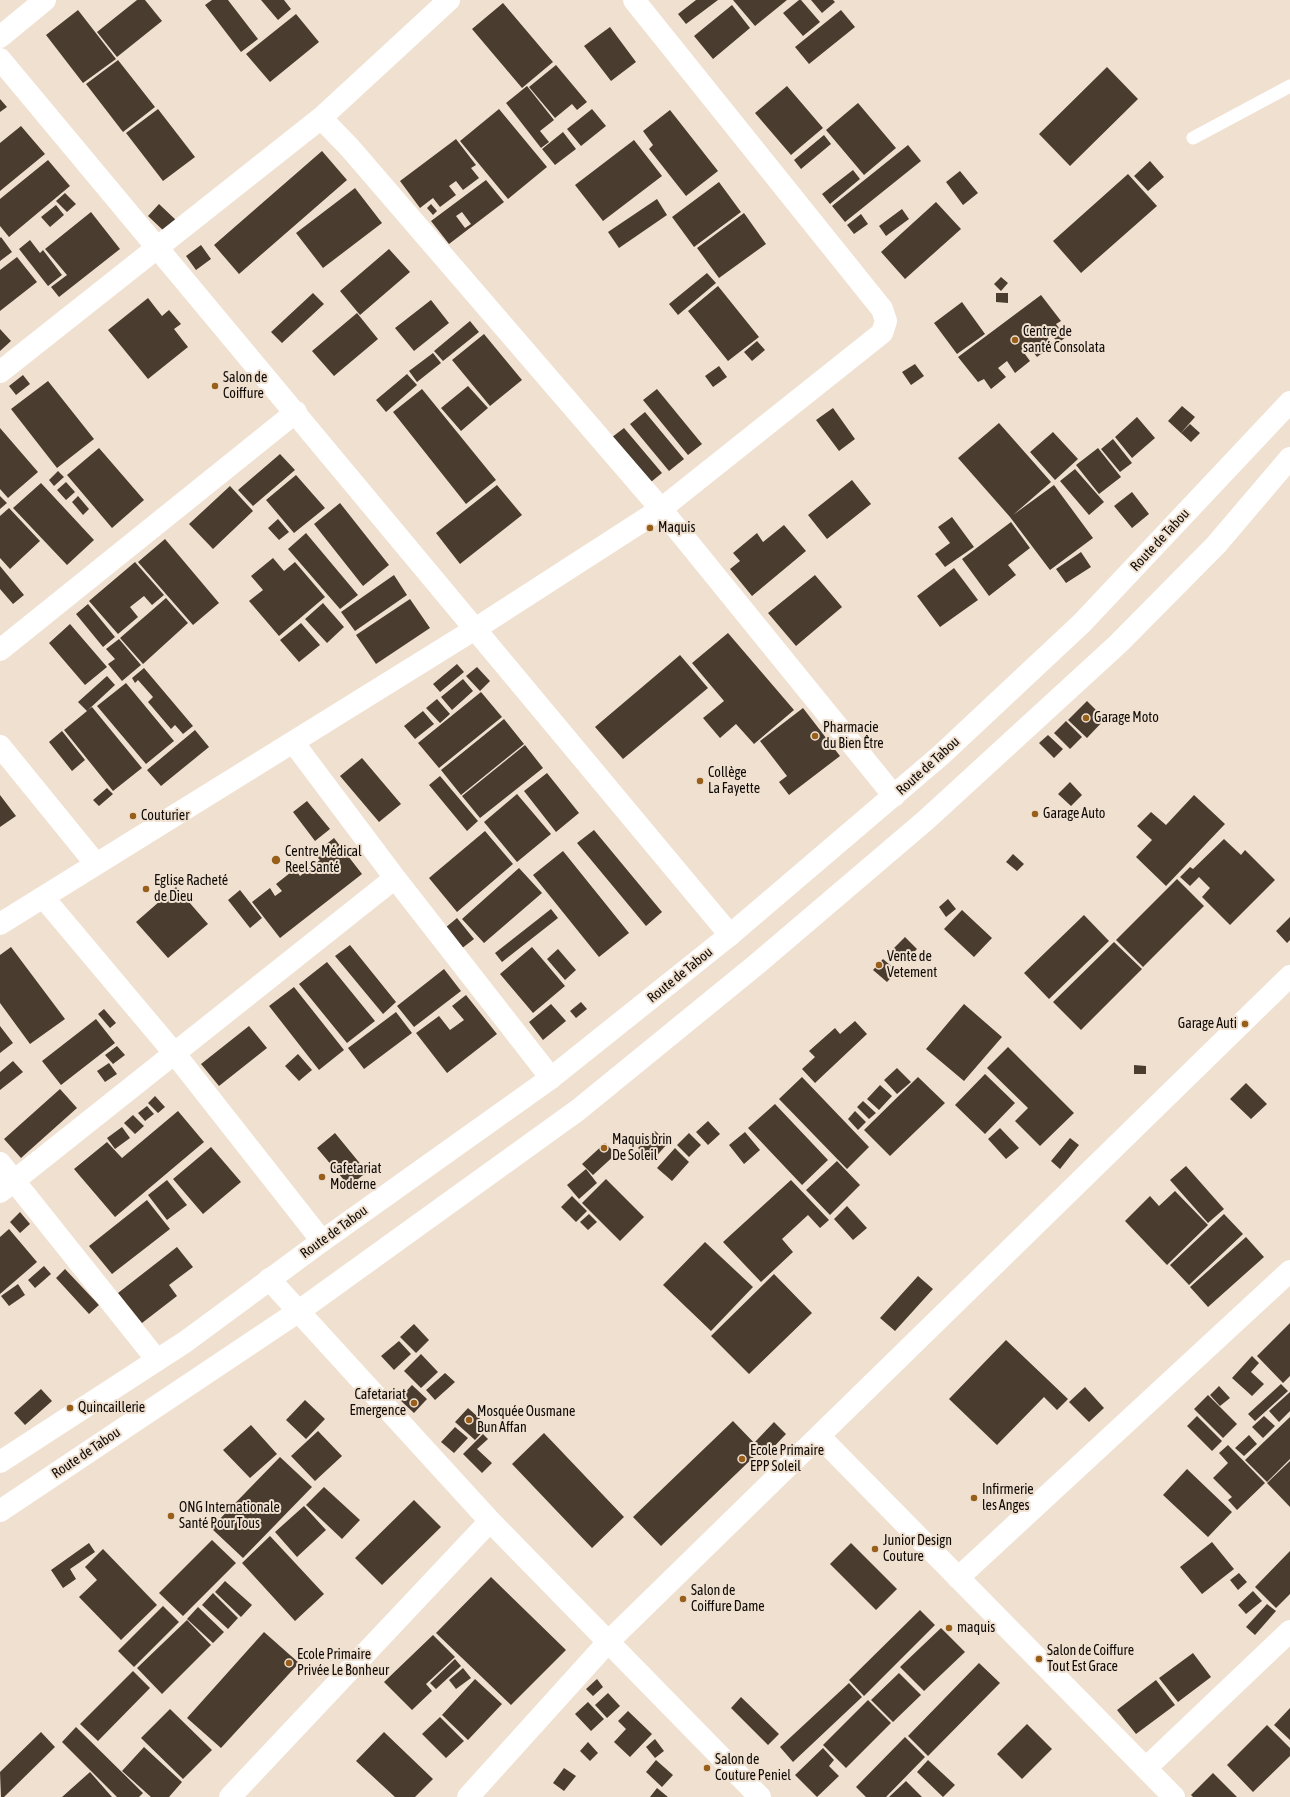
<!DOCTYPE html>
<html>
<head>
<meta charset="utf-8">
<style>
	body { margin:0 }
	canvas { display:block; background:#f0e0d0 }
</style>
</head>
<body>
<canvas width="1290" height="1797"></canvas>
<script>
const c = document.querySelector('canvas').getContext('2d');
c.lineJoin = 'round';
function fill(path, color) { c.fillStyle = color; c.fill(path, 'evenodd'); }
function stroke(path, color, width, dash) { c.strokeStyle = color; c.lineWidth = width; c.lineCap = dash ? 'butt' : 'round'; c.setLineDash(dash || []); c.stroke(path); }
function label(font, color, halo, rows, align = 'center') {
  c.font = font + ' "Asap Condensed",sans-serif'; c.lineWidth = 4; c.setLineDash([]); c.textBaseline = 'middle'; c.strokeStyle = halo; c.fillStyle = color; for (const [text, x, y, turn = 0] of rows) {
    c.save(); c.translate(x, y); c.rotate((+turn || 0) * Math.PI / 180); c.textAlign = isNaN(turn) ? turn : align; if (halo) c.strokeText(text, 0, 0); c.fillText(text, 0, 0); c.restore();
  }
}
fill(new Path2D(`
	M137,0h8l17,21 -45,36 -20,-25z
	M212,0h16l30,39 -17,13 -36,-47z
	M261,0h23l7,9 -13,11z
	M696,0h22l-32,24 -8,-10z
	M733,0h54l-32,26z
	M799,0h2l19,22 -17,14 -20,-23z
	M811,0h22l2,2 -13,11z
	M503,3l50,59 -31,26 -50,-59z
	M732,5l18,23 -37,31 -19,-23z
	M78,10l38,49 -33,24 -37,-48z
	M841,10l14,17 -46,37 -14,-17z
	M296,14l23,28 -49,40 -24,-28z
	M610,27l26,35 -25,19 -27,-35z
	M118,60l37,47 -32,25 -37,-48z
	M556,65l31,37 -10,8 -5,-6 -17,14 -26,-31z
	M1107,67l31,32 -68,67 -31,-32z
	M527,86l27,34 -14,11 9,11 -8,6 -35,-45z
	M787,86l36,42 -32,27 -36,-42z
	M0,99l7,8 -7,5z
	M858,103l38,45 -32,27 -38,-45z
	M158,109l37,48 -32,24 -37,-48z
	M499,109l48,58 -39,32 -48,-58z
	M592,109l14,17 -25,20 -14,-17z
	M670,110l48,61 -32,25 -37,-47 4,-4 -10,-14z
	M21,126l24,28 -45,37v-48z
	M563,132l13,17 -21,16 -13,-16z
	M824,135l7,9 -30,25 -7,-9z
	M456,139l20,26 -5,3 8,10 -16,12 -7,-9 -7,5 7,9 -16,12 -7,-9 -13,10 -20,-27z
	M634,140l28,36 -59,45 -28,-36z
	M908,145l13,16 -76,61 -13,-16z
	M322,151l25,29 -108,94 -25,-29z
	M48,160l22,26 -61,51 -9,-11v-27z
	M1150,161l14,16 -16,14 -14,-15z
	M853,170l7,9 -30,25 -8,-10z
	M960,171l18,22 -15,12 -17,-23z
	M1128,174l29,32 -76,67 -28,-32z
	M486,180l18,22 -55,42 -18,-23zM462,212l9,12 -6,4 -9,-12z
	M719,182l22,30 -47,35 -22,-30z
	M355,188l27,35 -59,45 -27,-35z
	M65,193l11,11 -9,8 -11,-11z
	M657,199l10,16 -48,33 -11,-16z
	M936,202l25,27 -56,50 -24,-27z
	M159,204l18,17 -11,12 -18,-17z
	M431,204l6,7 -4,4 -6,-7z
	M56,205l8,10 -14,12 -9,-10z
	M902,209l7,10 -23,17 -7,-10z
	M91,212l29,37 -61,48 -8,-10 16,-12 -22,-26z
	M744,213l22,31 -47,34 -22,-30z
	M861,214l7,10 -14,10 -7,-9z
	M1,237l11,15 -12,9v-23z
	M30,240l10,13 3,-3 19,25 -14,11 -29,-37z
	M201,245l10,14 -15,11 -10,-14z
	M389,249l21,23 -50,43 -20,-24z
	M17,257l20,25 -37,29v-41z
	M707,273l9,10 -38,32 -9,-11z
	M1001,277l7,6 -7,8 -7,-7z
	M718,286l41,51 -31,24 -40,-50z
	M313,293l11,11 -42,39 -11,-11z
	M996,293h12v10l-12,-1z
	M1041,295l20,26 -5,3 10,13 -8,6 -10,-13 -4,3 9,12 -16,12 -9,-12 -6,5 8,11 -15,12 -8,-12 -9,7 8,9 -15,12 -7,-10 -6,3 -20,-25z
	M148,298l14,18 7,-6 12,14 -7,5 14,18 -40,32 -40,-49z
	M431,300l18,23 -35,28 -19,-23z
	M962,302l23,32 -28,20 -23,-31z
	M357,313l21,26 -44,37 -22,-25z
	M470,321l9,11 -36,29 -9,-10z
	M0,329l11,12 -11,10z
	M484,334l38,46 -32,26 -38,-46z
	M757,341l8,9 -13,11 -8,-9z
	M433,353l8,10 -24,19 -8,-11z
	M915,364l9,12 -13,9 -9,-13z
	M719,366l8,11 -14,10 -8,-11z
	M407,374l10,11 -31,27 -10,-12z
	M23,375l7,9 -14,11 -7,-9z
	M48,381l46,58 -37,29 -46,-59z
	M468,386l20,22 -27,23 -20,-23z
	M422,389l74,91 -30,24 -73,-92z
	M657,389l45,55 -14,11 -45,-55z
	M1182,406l13,11 -14,16 -13,-12z
	M833,408l22,31 -16,12 -23,-31z
	M645,412l39,47 -15,12 -39,-47z
	M1137,417l18,21 -23,20 -17,-21z
	M999,423l52,59 -38,33 41,-30 39,53 -43,32 -40,-53 -52,-59z
	M1190,424l10,9 -9,9 -10,-9z
	M0,428l38,44 -30,26 -8,-9z
	M624,428l38,45 -16,13 -39,-45z
	M1053,432l25,27 -23,21 -25,-28z
	M1113,439l19,24 -12,9 -19,-23z
	M99,448l45,52 -32,28 -45,-53z
	M1098,448l23,29 -22,17 -23,-29z
	M280,454l15,16 -42,36 -15,-16z
	M1075,469l29,33 -15,13 -29,-34z
	M58,471l6,6 -10,9 -5,-6z
	M296,475l29,33 -31,25 -28,-33z
	M852,480l19,24 -44,35 -19,-24z
	M66,482l9,10 -9,8 -9,-10z
	M41,483l53,57 -27,25 -54,-57z
	M497,485l25,30 -62,49 -24,-31z
	M230,486l23,25 -40,38 -24,-25z
	M1132,492l17,22 -17,14 -18,-22z
	M0,496l7,7 -7,6z
	M78,496l11,13 -6,6 -11,-13z
	M340,503l49,62 -26,21 -49,-62z
	M9,508l31,33 -30,28 -10,-11v-42z
	M952,517l22,30 -29,20 -10,-13 15,-11 -12,-16z
	M278,519l11,13 -10,8 -11,-12z
	M1011,522l19,26 -22,17 8,10 -27,21 -27,-37z
	M784,525l22,26 -54,45 -22,-27 10,-8 -7,-8 24,-20 6,9z
	M306,533l52,62 -18,14 -52,-60z
	M165,539l54,64 -26,22 -55,-63z
	M1081,552l10,15 -25,16 -10,-14z
	M273,558l11,13 11,-9 30,35 -46,39 -30,-35 14,-11 -12,-14z
	M135,562l29,33 -12,10 -8,-9 -14,11 8,10 -20,17 -29,-33z
	M0,566l24,29 -11,9 -13,-15z
	M954,568l24,32 -38,27 -23,-31z
	M394,575l13,20 -52,36 -14,-19z
	M815,575l27,32 -46,39 -28,-33z
	M166,598l22,25 -45,41 -23,-26z
	M410,599l20,29 -54,36 -20,-29z
	M323,603l21,24 -17,16 -22,-24z
	M88,604l27,33 -12,10 -27,-33z
	M301,623l19,22 -21,17 -19,-22z
	M70,624l37,43 -22,18 -36,-42z
	M728,633l66,77 -40,34 -18,-20 -16,14 -17,-20 21,-17 -32,-38z
	M119,639l22,26 -19,16 -14,-17 7,-5 -9,-10z
	M680,655l28,33 -85,71 -28,-32z
	M457,664l7,8 -24,20 -7,-8z
	M477,667l13,14 -10,10 -14,-15z
	M144,668l49,58 -10,8 -8,-9 -4,4 -23,-27 5,-5 -15,-17 -3,3 -3,-5z
	M107,676l8,9 -27,25 4,-3 50,61 -29,23 -49,-61 23,-19 -9,-9z
	M463,679l10,12 -21,19 -11,-13z
	M126,683l48,58 -28,23 -49,-58z
	M481,692l21,25 -63,51 -21,-25z
	M437,699l13,15 -10,9 -14,-15z
	M1087,701l18,18 -18,19 -19,-18z
	M803,708l37,48 -51,39 -10,-13 8,-6 -27,-35z
	M423,711l11,13 -19,15 -11,-13z
	M504,719l20,25 -63,51 -20,-25z
	M1066,721l16,16 -12,12 -16,-16z
	M195,730l14,17 -48,39 -14,-16z
	M62,731l23,29 -13,11 -23,-29z
	M1048,735l15,14 -9,9 -15,-15z
	M525,745l18,23 -63,50 -18,-22z
	M362,758l39,46 -22,18 -39,-46z
	M547,773l32,40 -23,19 -32,-41z
	M440,776l38,45 -11,10 -38,-46z
	M1070,782l12,13 -11,11 -13,-12z
	M107,788l6,6 -14,12 -6,-6z
	M517,794l34,40 -34,28 -33,-40z
	M0,795l16,21 -16,11z
	M1194,795l31,29 -59,62 -30,-29 16,-17 -15,-14 14,-14 15,13z
	M307,801l23,28 -15,12 -22,-29z
	M594,830l68,82 -16,14 -69,-83z
	M485,831l28,33 -56,48 -28,-34z
	M334,838l28,36 -82,64 -28,-36 18,-14 5,8 7,-5 -6,-7 19,-15 5,7 20,-16 -6,-6z
	M1224,839l17,16 4,-5 30,30 -45,45 -28,-28 8,-9 -11,-11 -9,9 -10,-9 10,-10 3,2z
	M563,851l66,82 -30,24 -66,-82z
	M1013,854l11,10 -7,7 -11,-9z
	M519,868l23,25 -58,50 -22,-24z
	M1177,879l27,27 -61,61 -27,-27z
	M176,887l32,37 -40,34 -32,-36z
	M240,890l22,28 -12,10 -22,-28z
	M948,899l8,10 -10,8 -7,-10z
	M551,909l7,9 -56,44 -7,-9z
	M962,910l30,28 -18,19 -30,-28z
	M1084,915l25,26 -60,58 -25,-26z
	M1290,917v23l-3,3 -11,-12z
	M457,918l17,21 -13,10 -16,-21z
	M905,937l12,12 -12,12 -12,-12z
	M1114,942l28,27 -61,61 -28,-28z
	M350,945l46,57 -13,12 -48,-58z
	M11,947l54,72 -35,25 -30,-41v-48z
	M532,947l33,39 -32,27 -33,-39z
	M558,949l18,21 -11,10 -18,-21z
	M883,959l14,12 -10,11 -14,-12z
	M327,962l48,59 -28,22 -48,-59z
	M444,969l17,22 -47,36 -17,-21z
	M294,987l50,63 -25,20 -50,-64z
	M466,995l31,39 -50,39 -31,-40 23,-17 11,14 14,-10 -12,-14z
	M581,1002l6,7 -11,9 -6,-7z
	M551,1004l15,17 -23,19 -14,-18z
	M964,1004l38,33 -38,44 -38,-32z
	M104,1009l12,14 -6,5 -12,-14z
	M396,1012l16,21 -48,36 -16,-21z
	M96,1019l19,24 -54,42 -19,-24z
	M855,1021l12,13 -52,49 -13,-14 13,-12 -6,-6 26,-23 5,6z
	M0,1026l13,17 -13,10z
	M249,1026l18,22 -48,38 -18,-22z
	M117,1046l8,9 -12,9 -8,-9z
	M1008,1047l66,66 -34,33 -25,-25 13,-13 -41,-40z
	M298,1054l14,16 -13,11 -14,-15z
	M13,1061l10,11 -23,18v-18z
	M109,1063l8,11 -12,8 -8,-11z
	M1134,1065l12,1v8h-12z
	M897,1068l14,14 -14,12 -13,-14z
	M985,1074l30,29 -30,31 -30,-29z
	M802,1077l67,70 -22,22 -68,-70z
	M918,1077l27,26 -55,53 -26,-26z
	M1246,1083l21,21 -16,15 -21,-20z
	M880,1085l12,11 -13,14 -12,-11z
	M60,1089l17,19 -56,50 -17,-19z
	M155,1096l10,11 -7,6 -10,-10z
	M863,1101l13,12 -7,6 -12,-12z
	M775,1104l53,56 -26,25 -54,-57z
	M147,1106l7,8 -9,7 -7,-8z
	M178,1111l26,31 -89,75 -41,-48 33,-27 15,16z
	M855,1111l11,11 -8,8 -10,-11z
	M133,1115l11,11 -9,8 -11,-11z
	M708,1121l12,13 -12,11 -12,-13z
	M122,1127l8,11 -15,11 -8,-11z
	M1000,1128l19,20 -13,11 -18,-20z
	M655,1131l13,12 -16,18 -14,-13z
	M745,1132l15,18 -16,14 -15,-19z
	M335,1133l32,39 -18,14 -32,-38z
	M689,1133l12,12 -12,12 -12,-12z
	M1070,1138l9,7 -19,24 -9,-8z
	M605,1143l11,11 -23,21 -11,-11z
	M211,1147l30,35 -38,32 -30,-35z
	M675,1148l14,14 -17,19 -15,-13z
	M837,1161l23,24 -30,30 -24,-25z
	M1186,1166l38,43 -16,14 -38,-43z
	M586,1169l11,14 -18,16 -12,-14z
	M606,1179l38,38 -24,24 -38,-38z
	M167,1180l20,25 -20,15 -19,-25z
	M791,1180l38,40 -9,8 -12,-13 -26,24 11,13 -32,30 -38,-40z
	M1175,1191l33,34 -41,40 -42,-44 25,-25 9,10z
	M572,1196l15,15 -11,11 -15,-15z
	M147,1200l23,29 -58,45 -23,-28z
	M847,1206l20,22 -14,12 -19,-21z
	M20,1212l10,12 -10,9 -10,-11z
	M589,1214l8,8 -9,8 -8,-8z
	M1224,1214l19,20 -54,51 -19,-20z
	M9,1229l28,33 -37,32v-57z
	M1246,1237l18,20 -56,50 -18,-20z
	M705,1242l48,45 -42,44 -48,-46z
	M177,1247l16,20 -24,18 8,11 -35,27 -24,-30z
	M44,1266l7,8 -16,14 -7,-8z
	M65,1269l34,36 -10,9 -33,-36z
	M774,1274l38,39 -63,61 -38,-38z
	M918,1276l15,13 -38,42 -15,-13z
	M18,1284l7,11 -16,11 -8,-10z
	M1290,1323v53l-7,7 -26,-27z
	M414,1324l15,16 -13,13 -16,-16z
	M1006,1340l62,59 -11,11 -13,-13 -47,48 -48,-46z
	M399,1341l12,13 -17,16 -13,-14z
	M421,1354l17,18 -17,16 -17,-17z
	M1252,1356l7,7 -8,9 13,12 -12,12 -20,-18z
	M445,1373l10,9 -20,18 -9,-10z
	M1281,1384l7,7 -33,30 -7,-7z
	M412,1385l15,14 -13,14 -15,-14z
	M1219,1386l11,12 -10,8 -10,-11z
	M1085,1387l19,21 -15,14 -20,-20z
	M41,1389l11,12 -27,24 -11,-12z
	M1290,1392v19l-11,11 -10,-11z
	M1208,1395l29,29 -14,14 -29,-29z
	M305,1400l20,19 -19,20 -20,-19z
	M468,1408l20,18 -13,14 -20,-18z
	M1197,1416l25,25 -10,10 -25,-25z
	M1264,1416l11,10 -12,12 -11,-11z
	M1290,1417v42l-23,23 -22,-22z
	M733,1421l28,29 -100,96 -28,-29z
	M774,1422l12,12 -19,20 -12,-12z
	M251,1425l26,29 -27,24 -27,-28z
	M455,1427l13,11 -14,15 -13,-11z
	M318,1431l24,25 -27,25 -24,-25z
	M544,1433l80,84 -32,31 -80,-84z
	M483,1434l5,5 -11,10 15,14 -10,10 -19,-19z
	M1249,1435l8,9 -13,12 -9,-8z
	M1228,1445l37,38 -28,27 -9,-10 4,-3 -19,-19 15,-15 -9,-10z
	M280,1457l32,30 -69,71 -32,-30z
	M1290,1461v46l-23,-24z
	M1187,1469l45,43 -24,25 -45,-42z
	M324,1487l36,33 -18,19 -36,-34z
	M414,1500l27,27 -59,58 -27,-27z
	M304,1506l22,24 -29,27 -22,-25z
	M270,1536l54,58 -29,27 -53,-58z
	M212,1540l24,23 -53,53 -24,-23z
	M1212,1542l22,27 -32,25 -22,-27z
	M89,1543l6,9 -25,17 6,10 -13,9 -12,-18z
	M851,1543l46,46 -21,21 -46,-46z
	M103,1549l54,56 -36,35 -42,-43 18,-17 -12,-13z
	M1290,1551v43l-14,14 -21,-21z
	M1239,1573l8,9 -9,8 -8,-10z
	M491,1577l75,73 -55,55 -75,-72z
	M225,1581l27,24 -11,12 -26,-25z
	M1253,1591l9,10 -16,13 -8,-9z
	M213,1593l25,25 -10,11 -26,-24z
	M1267,1604l9,7 -21,24 -9,-8z
	M163,1606l16,16 -45,45 -16,-16z
	M198,1607l26,25 -11,11 -26,-24z
	M920,1610l15,15 -71,71 -15,-16z
	M187,1620l24,25 -49,49 -25,-26z
	M941,1628l24,24 -41,39 -24,-24z
	M264,1632l35,31 -78,85 -34,-30z
	M433,1635l22,22 -29,27 6,7 -20,19 -28,-28z
	M1193,1653l18,24 -33,25 -19,-24z
	M455,1659l6,7 -25,23 -6,-6z
	M979,1663l21,20 -72,73 -20,-20z
	M463,1668l8,10 -15,11 -7,-9z
	M133,1671l17,17 -52,53 -18,-17z
	M899,1673l22,22 -28,27 -22,-22z
	M475,1679l27,25 -34,36 -26,-25z
	M597,1679l6,8 -10,9 -7,-7z
	M1156,1680l19,25 -39,29 -19,-24z
	M849,1683l13,14 -69,65 -13,-15z
	M608,1693l12,13 -13,12 -12,-13z
	M741,1697l38,37 -11,11 -37,-37z
	M868,1700l23,23 -45,45 -23,-23z
	M588,1702l16,17 -13,12 -16,-17z
	M1290,1708v32l-16,-15z
	M170,1709l42,41 -29,29 -42,-41z
	M628,1711l24,23 -22,23 -16,-15 12,-13 -8,-8z
	M440,1717l24,24 -18,17 -24,-24z
	M1027,1724l25,25 -30,30 -25,-25z
	M1267,1725l23,23v8l-37,36 -26,-27z
	M76,1727l67,66 -4,4h-22l-55,-55z
	M41,1732l14,15 -51,50h-3l-1,-25z
	M384,1732l49,47 -18,18h-20l-39,-36z
	M905,1737l20,20 -39,40h-20l-10,-10z
	M655,1739l9,12 -9,7 -9,-11z
	M588,1742l10,11 -8,8 -10,-10z
	M144,1747l38,35 -13,15h-18l-29,-26z
	M823,1748l11,12 -5,6 10,10 -22,21 -22,-22z
	M656,1760l17,15 -11,12 -16,-15z
	M928,1760l27,25 -12,12 -26,-25z
	M564,1768l12,8 -12,15 -11,-8z
	M90,1772l22,25h-50z
	M1213,1773l24,24h-44l-2,-2z
	M906,1781l16,16h-33z
	M657,1788l11,9h-18z`), '#4a3d30');
stroke(new Path2D(`
	M1193,138l97,-52`), '#fff', 13);
stroke(new Path2D(`
	M0,37l45,-37
	M0,59l730,876
	M321,118l29,30 311,361 233,287
	M0,372l321,-254 128,-118
	M0,650l296,-238
	M293,742l102,136 156,200
	M0,746l96,118
	M43,897l132,157 147,187
	M0,924l475,-295 186,-120 221,-176 4,-12 -4,-12 -248,-309
	M0,1163l157,197
	M0,1192l395,-314
	M269,1279l221,242 270,276
	M820,1437l354,360
	M958,1578l332,-307
	M1146,1768l144,-137
	M230,1797l260,-276
	M468,1797l140,-155 682,-666`), '#fff', 22);
stroke(new Path2D(`
	M0,1462l185,-120 137,-101 229,-163 179,-143 211,-180 141,-132 208,-221
	M0,1511l299,-200 279,-201 179,-146 169,-144 192,-176 98,-99 74,-87`), '#fff', 22);
for (const [x, y, r, color] of [
	[1015,340,4,"#975f1a"],
	[215,386,4,"#975f1a"],
	[650,528,4,"#975f1a"],
	[1086,718,4,"#975f1a"],
	[815,736,4,"#975f1a"],
	[700,781,4,"#975f1a"],
	[1035,814,4,"#975f1a"],
	[133,816,4,"#975f1a"],
	[276,860,5,"#975f1a"],
	[146,889,4,"#975f1a"],
	[879,965,4,"#975f1a"],
	[1245,1024,4,"#975f1a"],
	[604,1148,4,"#975f1a"],
	[322,1177,4,"#975f1a"],
	[414,1403,4,"#975f1a"],
	[70,1408,4,"#975f1a"],
	[469,1420,4,"#975f1a"],
	[742,1459,4,"#975f1a"],
	[974,1498,4,"#975f1a"],
	[171,1516,4,"#975f1a"],
	[875,1549,4,"#975f1a"],
	[683,1599,4,"#975f1a"],
	[949,1628,4,"#975f1a"],
	[1039,1659,4,"#975f1a"],
	[289,1663,4,"#975f1a"],
	[707,1768,4,"#975f1a"]
]) { const dot = new Path2D(); dot.arc(x, y, r, 0, 2 * Math.PI); c.fillStyle = color; c.fill(dot); stroke(dot, '#f0e0d0', 1.5); }
label('14px', '#0f0a06', '#f0e0d0', [
	["Centre de",1023,332],
	["santé Consolata",1023,348],
	["Salon de",223,378],
	["Coiffure",223,394],
	["Maquis",658,528],
	["Garage Moto",1094,718],
	["Pharmacie",823,728],
	["du Bien Être",823,744],
	["Collège",708,773],
	["La Fayette",708,789],
	["Garage Auto",1043,814],
	["Couturier",141,816],
	["Centre Médical",285,852],
	["Reel Santé",285,868],
	["Eglise Racheté",154,881],
	["de Dieu",154,897],
	["Vente de",887,957],
	["Vetement",887,973],
	["Garage Auti",1237,1024,"right"],
	["Maquis brin",612,1140],
	["De Soleil",612,1156],
	["Cafetariat",330,1169],
	["Moderne",330,1185],
	["Cafetariat",406,1395,"right"],
	["Emergence",406,1411,"right"],
	["Quincaillerie",78,1408],
	["Mosquée Ousmane",477,1412],
	["Bun Affan",477,1428],
	["Ecole Primaire",750,1451],
	["EPP Soleil",750,1467],
	["Infirmerie",982,1490],
	["les Anges",982,1506],
	["ONG Internationale",179,1508],
	["Santé Pour Tous",179,1524],
	["Junior Design",883,1541],
	["Couture",883,1557],
	["Salon de",691,1591],
	["Coiffure Dame",691,1607],
	["maquis",957,1628],
	["Salon de Coiffure",1047,1651],
	["Tout Est Grace",1047,1667],
	["Ecole Primaire",297,1655],
	["Privée Le Bonheur",297,1671],
	["Salon de",715,1760],
	["Couture Peniel",715,1776]
], 'left');
label('14px', '#0f0a06', '#f0e0d0', [
	["Route de Tabou",1160,540,-47],
	["Route de Tabou",928,766,-42],
	["Route de Tabou",680,975,-39],
	["Route de Tabou",334,1232,-36],
	["Route de Tabou",86,1453,-34]
]);
</script>
</body>
</html>
